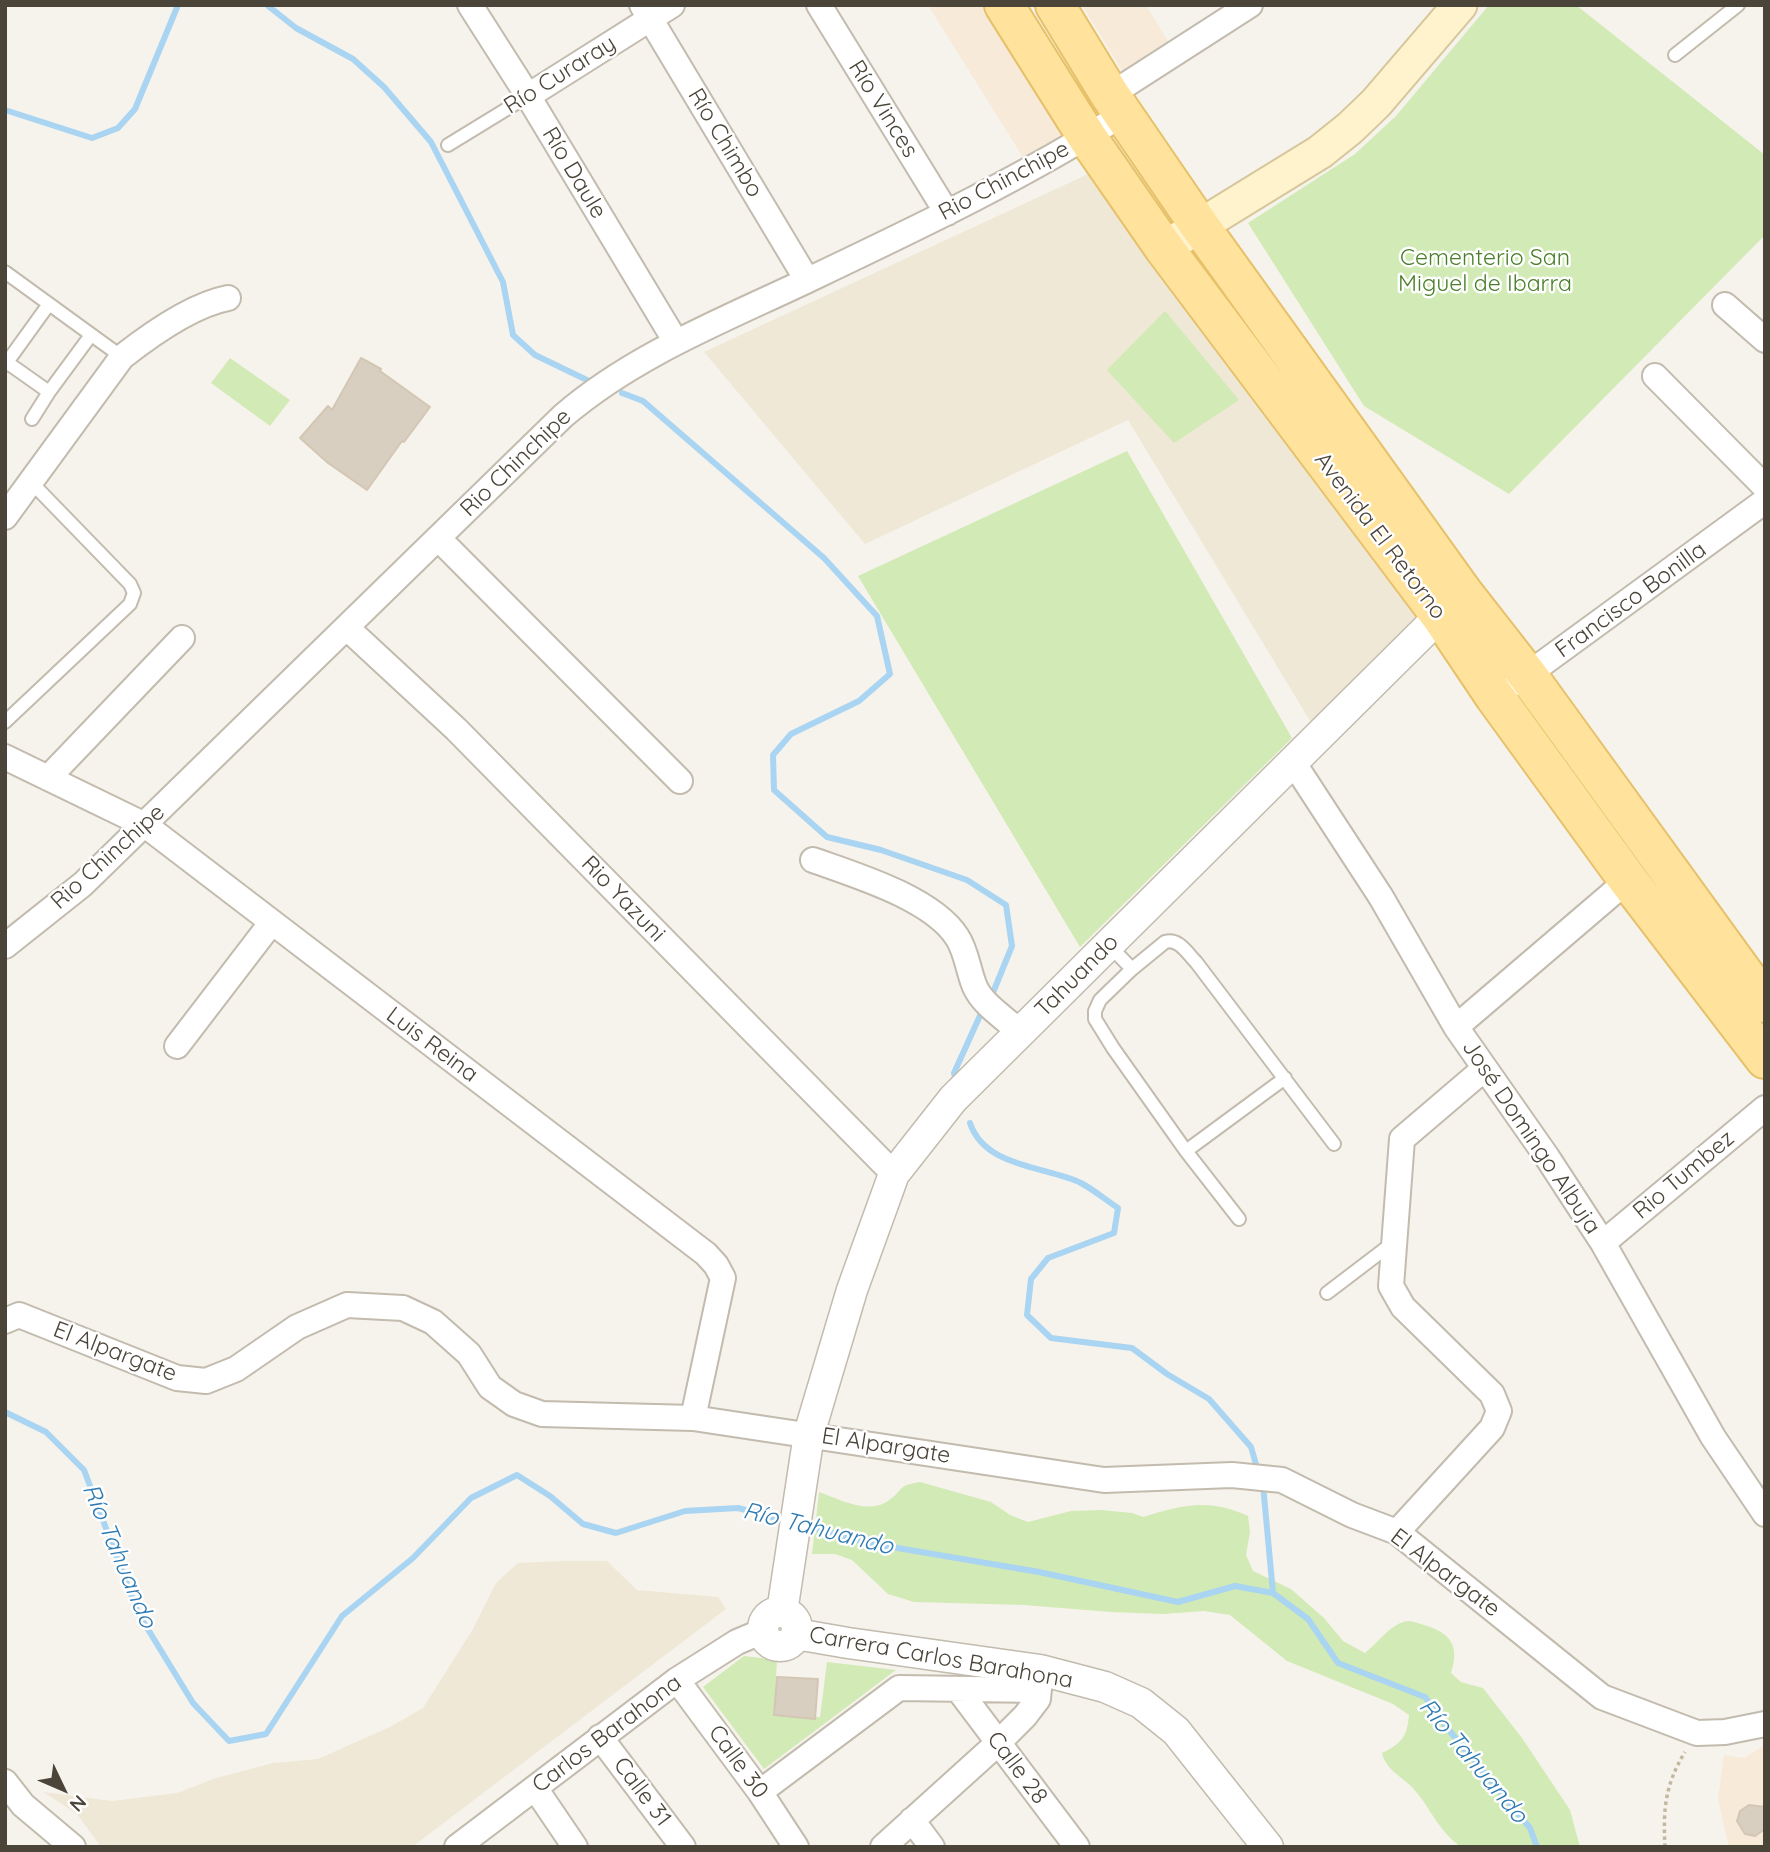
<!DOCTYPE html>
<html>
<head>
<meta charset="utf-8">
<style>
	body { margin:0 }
	#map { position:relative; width:1770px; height:1852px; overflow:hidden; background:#f6f3ec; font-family:Quicksand,sans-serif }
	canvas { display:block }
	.frame { position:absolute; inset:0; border:7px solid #4b4439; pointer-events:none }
	.north { position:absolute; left:28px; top:1754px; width:70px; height:70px; -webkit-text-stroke:5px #fff; paint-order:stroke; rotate:134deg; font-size:19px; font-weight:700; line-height:28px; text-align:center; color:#4b4439 }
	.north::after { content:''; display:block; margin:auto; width:24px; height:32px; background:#4b4439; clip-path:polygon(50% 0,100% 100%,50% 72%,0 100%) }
</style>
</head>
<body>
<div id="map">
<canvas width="1770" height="1852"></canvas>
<div class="frame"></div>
<div class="north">N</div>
</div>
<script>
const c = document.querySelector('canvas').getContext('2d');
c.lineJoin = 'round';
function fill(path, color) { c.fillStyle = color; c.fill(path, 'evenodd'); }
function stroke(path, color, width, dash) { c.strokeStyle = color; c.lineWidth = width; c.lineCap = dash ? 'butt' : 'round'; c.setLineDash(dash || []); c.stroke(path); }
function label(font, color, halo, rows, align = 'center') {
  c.font = font + ' Quicksand,sans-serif'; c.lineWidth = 5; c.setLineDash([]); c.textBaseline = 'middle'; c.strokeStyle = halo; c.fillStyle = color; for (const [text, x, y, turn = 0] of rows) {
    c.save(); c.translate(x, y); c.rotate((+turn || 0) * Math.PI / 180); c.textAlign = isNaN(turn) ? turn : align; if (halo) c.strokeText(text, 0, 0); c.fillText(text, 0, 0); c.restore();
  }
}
fill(new Path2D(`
	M928,5h60l81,129 -43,28z
	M1082,5h64l26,43 -46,29z
	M1765,1745v102h-36l-11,-48 6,-44 20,3z`), '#f7ead8');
fill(new Path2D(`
	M1099,169l331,453 -115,107 -187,-309 -263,124 -161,-192z
	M563,1561h44l30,29 81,7 8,12 -314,238h-311l-24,-33 -34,-22 69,9 65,-8 39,-15 57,-15 45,-4 72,-32 33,-19 50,-79 23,-46 22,-20z`), '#efe8d6');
fill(new Path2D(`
	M1489,5h87l189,150v80l-256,259 -145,-88 -116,-183 107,-69 41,-38z
	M1165,311l74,89 -65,43 -67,-73z
	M230,358l60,42 -20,26 -59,-43z
	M1127,451l165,287 -212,209 -222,-371z
	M920,1482l71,20 19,13 18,7 43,-11 30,-1 31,3 11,4c39,-12 66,-19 105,-1l2,16 -4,23 7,16 38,18 33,29 19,23 22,12c13,-10 26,-30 43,-32 5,0 12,3 16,4 27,8 36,21 27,48l10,9 22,6 39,50 48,72 10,37h-119c-25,-18 -30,-40 -50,-61 -11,-10 -26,-18 -29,-33 20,-10 25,-16 27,-38l-16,-11 -106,-43 -57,-46 -26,-4 -41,3 -52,-2 -87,-7 -110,-3 -26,-8 -36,-34 -17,-6h-23l7,-62c20,7 49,23 69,9 17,-12 8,-15 32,-19z
	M744,1656l33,4 -3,55 46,2 7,-55 69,8 -132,99 -61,-82z`), '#d2eab5');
stroke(new Path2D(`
	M267,5l29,23 57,31 31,28 47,55 72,140 10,53 22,20 54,26
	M5,110l87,28 26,-10 17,-19 43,-104
	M622,393l21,8 181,157 53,58 13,58 -31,27 -68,33 -18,21 1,35 53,47 54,13 86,30 39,25 6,41 -20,49
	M955,1078l-1,-5 29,-64
	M970,1123c15,45 76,43 111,60 13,7 25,17 37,25l-4,25 -66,25 -17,21 -4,36 24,23 81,10 35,26 42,25 42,48 7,24
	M5,1412l41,20 38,38 54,143 55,90 36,38 37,-7 76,-118 71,-58 58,-60 46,-23 33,21 33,28 33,9 69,-22 53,-3 50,13
	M1263,1485l10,108
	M802,1525l72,19 165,28 139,30 57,-16 38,7 35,26 30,44 87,34 23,32 82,99 7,19`), '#a9d4f2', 6);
const building = new Path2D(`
	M361,358l20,11 -1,2 50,36 -26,35 -2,-1 -35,49 -39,-27 -28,-25 28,-32 4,4z
	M777,1677l41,2 -3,40 -41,-4z
	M1749,1805l16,2v22l-10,7 -10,-2 -8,-13 3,-10z`);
fill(building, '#d8cfc1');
stroke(building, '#d3c7b4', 2);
const service = new Path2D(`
	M1675,55l63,-50
	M448,145l80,-49
	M5,272l117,85
	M5,361l44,31 42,-57
	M5,365l44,-61
	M32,419l17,-27
	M5,722l125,-118 4,-11 -4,-9 -99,-102
	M1108,944l24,25
	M1186,1151l99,-73
	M1239,1219l-53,-68 -73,-103 -18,-29v-8l5,-11 32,-31 33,-27c14,-4 22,11 31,20l138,182
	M1327,1293l67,-51`);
const minor = new Path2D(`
	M470,5l58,91 148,246
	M642,5l165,275
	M819,5l128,208
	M1110,95l140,-90
	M528,96l144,-91
	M1725,305l40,35
	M1655,376l110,111
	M5,517l117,-160c28,-22 70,-52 106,-59
	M439,539l241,242
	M347,628l109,101 438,445
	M1516,683l249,-182
	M5,757l140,68 561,429 10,11 7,13 -30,140
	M1293,762l88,135 75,130 91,130 56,86 110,194 52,77
	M48,778l134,-140
	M813,860c42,15 119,38 144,77 10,15 11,34 18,50 8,18 31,32 45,45
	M5,946l78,-62 480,-468c71,-61 161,-96 245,-136 107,-51 215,-102 315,-166
	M1456,1027l172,-147
	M177,1046l95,-124
	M1603,1243l162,-135
	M5,1321l14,-6 158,63 29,3 30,-12 61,-42 50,-22 56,3 30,14 36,32 21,33 24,17 28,10 151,4 411,62 128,-5 50,5 70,35 45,17 205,165 95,36 28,-1 40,-8
	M1397,1532l95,-104 7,-17 -7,-17 -89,-87 -12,-21 11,-147 82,-70
	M677,1680l83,112 36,55
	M958,1689l119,158
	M600,1737l83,110
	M5,1782l18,23 50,42
	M535,1788l40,59
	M760,1792l139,-104 140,2
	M912,1820l20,27
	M457,1847l220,-167 60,-38 26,-11
	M883,1847l115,-104 27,-27 13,-17 2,-23`);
const tertiary = new Path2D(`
	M763 1629a17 17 0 1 1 34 0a17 17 0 1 1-34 0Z
	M782,1612l27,-178 43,-144 42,-116 59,-75 502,-498
	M796,1634l52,9 192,27 65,17 36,16 35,28 92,116`);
const secondary = new Path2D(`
	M1164,248l156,-96 30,-24 26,-25 84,-98`);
const primary = new Path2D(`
	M1004,5l83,132 77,111 276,367 55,82 133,183 137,179
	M1055,5l55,90 89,130 265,369 64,82 237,327`);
stroke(service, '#c2bbae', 16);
stroke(minor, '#c2bbae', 28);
stroke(tertiary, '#c2bbae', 33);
stroke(secondary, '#d6c79b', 37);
stroke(primary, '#e6c16a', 42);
stroke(new Path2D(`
	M1665,1847c-2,-38 0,-62 20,-95`), '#c4b79f', 3.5, [3.5, 3.5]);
stroke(service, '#fff', 12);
stroke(minor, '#fff', 24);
stroke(tertiary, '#fff', 30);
stroke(secondary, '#fff3cd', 33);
stroke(primary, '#ffe39c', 38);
label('23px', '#4b4439', '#fff', [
	["Río Curaray",560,75,-32],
	["Río Vinces",883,109,58],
	["Río Chimbo",725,143,59],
	["Río Daule",574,173,59],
	["Rio Chinchipe",1004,181,-28],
	["Rio Chinchipe",516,463,-44],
	["Avenida El Retorno",1380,536,53],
	["Francisco Bonilla",1631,600,-36],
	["Rio Chinchipe",108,857,-42],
	["Rio Yazuni",623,899,46],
	["Tahuando",1077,976,-45],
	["Luis Reina",432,1045,37],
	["José Domingo Albuja",1531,1137,56],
	["Rio Tumbez",1684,1175,-40],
	["El Alpargate",115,1352,21],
	["El Alpargate",886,1446,9],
	["El Alpargate",1445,1573,37],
	["Carrera Carlos Barahona",941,1658,10],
	["Carlos Barahona",607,1734,-37],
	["Calle 30",738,1762,54],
	["Calle 28",1017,1768,53],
	["Calle 31",642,1792,53]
]);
label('23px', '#4a7f2a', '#fff', [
	["Cementerio San",1485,258],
	["Miguel de Ibarra",1485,284]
]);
label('italic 24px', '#2e7ab2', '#fff', [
	["Río Tahuando",818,1529,14],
	["Río Tahuando",119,1556,67],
	["Río Tahuando",1473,1761,50]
]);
</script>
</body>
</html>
